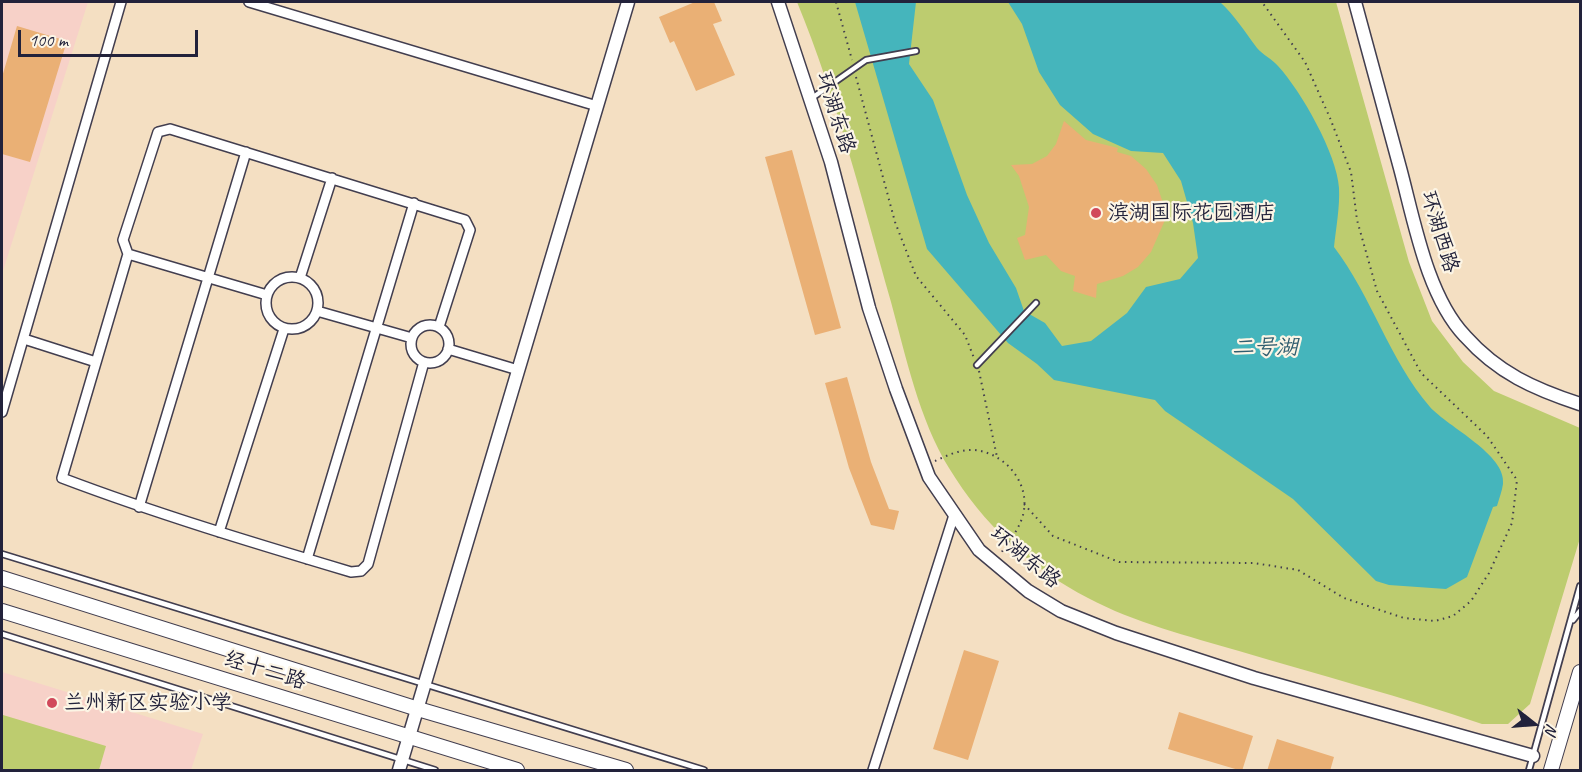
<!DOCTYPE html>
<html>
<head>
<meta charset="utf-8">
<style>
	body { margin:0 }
	#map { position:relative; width:1582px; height:772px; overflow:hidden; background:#f4dfc2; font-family:Caveat,sans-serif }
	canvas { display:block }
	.frame { position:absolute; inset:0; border:3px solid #22223b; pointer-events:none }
	.north { position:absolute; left:1504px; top:694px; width:60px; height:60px; -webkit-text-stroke:4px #fcf5e5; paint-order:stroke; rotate:107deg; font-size:16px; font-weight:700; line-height:24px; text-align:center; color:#22223b }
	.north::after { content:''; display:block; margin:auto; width:21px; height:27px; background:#22223b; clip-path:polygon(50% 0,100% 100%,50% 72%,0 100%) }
	.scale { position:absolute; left:18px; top:30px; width:180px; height:27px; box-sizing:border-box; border:3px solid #22223b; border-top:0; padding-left:8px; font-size:18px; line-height:21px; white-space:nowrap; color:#22223b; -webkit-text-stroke:4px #fcf5e5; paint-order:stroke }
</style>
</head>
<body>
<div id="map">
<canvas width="1582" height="772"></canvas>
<div class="frame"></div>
<div class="north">N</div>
<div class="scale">100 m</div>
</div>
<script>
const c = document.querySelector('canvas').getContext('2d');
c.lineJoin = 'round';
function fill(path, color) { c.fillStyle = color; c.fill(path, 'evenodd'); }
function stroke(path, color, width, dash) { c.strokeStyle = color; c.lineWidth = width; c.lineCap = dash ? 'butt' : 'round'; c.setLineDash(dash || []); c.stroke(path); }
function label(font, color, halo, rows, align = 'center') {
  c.font = font + ' Caveat,"LXGW WenKai TC",sans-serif'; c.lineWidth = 4.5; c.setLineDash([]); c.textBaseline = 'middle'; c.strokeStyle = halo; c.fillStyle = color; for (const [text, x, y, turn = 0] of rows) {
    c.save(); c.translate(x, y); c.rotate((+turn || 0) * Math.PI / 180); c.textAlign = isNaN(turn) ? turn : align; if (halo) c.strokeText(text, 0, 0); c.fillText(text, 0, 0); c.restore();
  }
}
fill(new Path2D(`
	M2,2h86l-86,272z
	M2,672l201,62 -12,36h-189z`), '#f7d1c8');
fill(new Path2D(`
	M797,2h539l73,260 23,59 31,41 31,29 86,37v110l-50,166 -22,20h-26c-80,-27 -162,-49 -243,-73 -51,-15 -104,-28 -151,-53 -58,-30 -105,-74 -139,-130 -30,-49 -43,-111 -58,-166 -29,-102 -54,-203 -94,-300z
	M3,715l103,31 -7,24h-97z`), '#bdcc6f');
fill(new Path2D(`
	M855,2h61l-7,62 24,36 34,95 22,48 27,45 8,23 21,12 17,23 29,-5 36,-28 19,-26 34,-8 18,-21 -5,-35 -12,-42 -18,-28 -32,-2 -38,-17 -33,-29 -21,-33 -17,-48 -14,-22h212c15,14 25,30 37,46 6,7 15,11 21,18 23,25 59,88 61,122 1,19 -3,40 -5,59 38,50 55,112 96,160 18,20 77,48 73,77 -1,7 -4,15 -6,22l-4,1 -26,70 -21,12 -57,-4 -13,-4 -83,-82 -128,-88 -10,-11 -101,-20 -17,-16 -29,-21 -81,-94z`), '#45b5bc');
fill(new Path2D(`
	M695,2h19l8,19 -9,3 22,51 -39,16 -22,-50 -4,2 -11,-26z
	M17,26l50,15 -37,121 -28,-8v-77z
	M1064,121l22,19 32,8 -1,4 14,4 15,13 11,16 6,18 2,17 -14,32 -13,15 -15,9 -26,8 -1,14 -23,-7 2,-15 -14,-5 -15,-16 -21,5 -8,-22 8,-3 4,-28 -10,-31 -8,-11 21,-1 15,-8 9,-12z
	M792,150l49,178 -26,7 -50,-178z
	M847,377l24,85 18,47 10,2 -5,19 -23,-5 -22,-57 -24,-85z
	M964,650l35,11 -31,99 -35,-11z
	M1179,712l74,24 -11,35 -74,-22z
	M1277,739l57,18 -4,14h-63z`), '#eab075');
const service = new Path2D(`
	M812,98l54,-38 50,-9
	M977,365l59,-62
	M2,554l702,216
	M1573,620l7,-9
	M2,634l433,136
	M1529,770l51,-184`);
const minor = new Path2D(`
	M249,2l348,104
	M128,254l-5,-14 35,-108 12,-3 295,91 5,10 -31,97
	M266 303a26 26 0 1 1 52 0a26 26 0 1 1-52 0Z
	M300,278l32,-100
	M267,295l-139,-41 -66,224c95,36 192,65 289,94l10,-1 7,-7 56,-202
	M317,311l95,27
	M411 344a19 19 0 1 1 38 0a19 19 0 1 1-38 0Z
	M24,339l72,23
	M448,349l70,21
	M2,412l119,-410
	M139,507l107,-355
	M219,532l65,-203
	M307,559l107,-356
	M873,770l81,-255`);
const tertiary = new Path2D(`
	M778,2l53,160 38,146 27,81 33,88 50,73 49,41 33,20 55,22 138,45 279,78
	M1355,2c15,55 30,111 45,166 14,52 27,128 65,168 33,37 69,53 115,68
	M399,770l229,-768`);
const secondary = new Path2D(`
	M2,578l416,131 208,61
	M2,611l515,159
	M1551,770l29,-98`);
stroke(service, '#423e4f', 8);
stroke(minor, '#423e4f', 12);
stroke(tertiary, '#423e4f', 15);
stroke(secondary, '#423e4f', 16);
stroke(new Path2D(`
	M836,2l16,58
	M856,77l39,145 21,54 49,59 9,23
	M979,371l18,86
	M935,461c13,-6 26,-12 40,-11 34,4 59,39 46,71 -5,12 -13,22 -20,32
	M1024,504l29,32 66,26 135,1 44,7 46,28 60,20 31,3 18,-5 18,-15 18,-28 23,-50 5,-43 -30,-44 -66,-63 -44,-82 -20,-71 -6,-48 -21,-54 -25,-56 -43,-60`), '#423e4f', 2, [1.5, 4.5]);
stroke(service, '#fff', 4.5);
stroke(minor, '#fff', 9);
stroke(tertiary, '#fff', 12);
stroke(secondary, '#fff', 14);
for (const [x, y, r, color] of [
	[1096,213,6,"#d1495b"],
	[52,703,6,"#d1495b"]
]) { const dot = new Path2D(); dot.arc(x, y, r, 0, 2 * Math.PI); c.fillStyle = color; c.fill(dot); stroke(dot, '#fcf5e5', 2); }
label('21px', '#22223b', '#fcf5e5', [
	["环湖东路",835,113,72],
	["环湖西路",1439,232,73],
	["环湖东路",1025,558,39],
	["经十二路",265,671,17]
]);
label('21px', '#22223b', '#fcf5e5', [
	["滨湖国际花园酒店",1108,213],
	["兰州新区实验小学",64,703]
], 'left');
label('italic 22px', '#305d6f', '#fcf5e5', [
	["二号湖",1265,348]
]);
</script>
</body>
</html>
